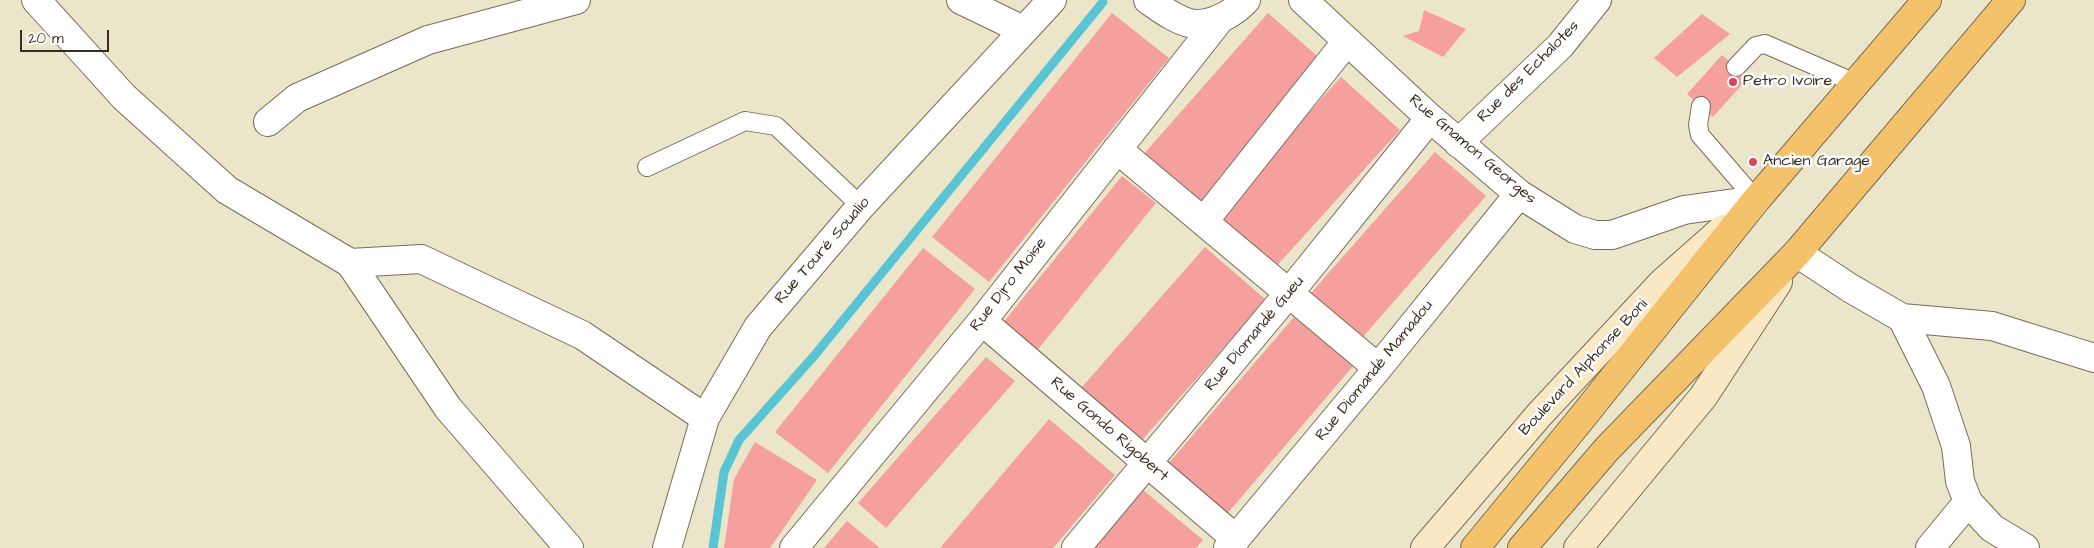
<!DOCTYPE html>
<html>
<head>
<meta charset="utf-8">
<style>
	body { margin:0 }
	#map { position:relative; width:2094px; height:548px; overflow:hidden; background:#ebe6c9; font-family:"Architects Daughter",sans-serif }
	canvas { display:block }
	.scale { position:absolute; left:20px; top:30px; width:89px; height:22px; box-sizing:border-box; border:2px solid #3b2a1e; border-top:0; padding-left:6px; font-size:15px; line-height:18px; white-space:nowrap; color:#3b2a1e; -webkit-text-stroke:4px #fff; paint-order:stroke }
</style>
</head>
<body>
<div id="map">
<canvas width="2094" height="548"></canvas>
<div class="scale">20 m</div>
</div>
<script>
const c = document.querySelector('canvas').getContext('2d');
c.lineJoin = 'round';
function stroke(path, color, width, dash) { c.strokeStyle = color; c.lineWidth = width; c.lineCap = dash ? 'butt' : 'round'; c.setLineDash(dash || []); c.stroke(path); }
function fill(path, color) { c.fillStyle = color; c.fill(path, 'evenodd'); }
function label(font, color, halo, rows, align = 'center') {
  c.font = font + ' "Architects Daughter",sans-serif'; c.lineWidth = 5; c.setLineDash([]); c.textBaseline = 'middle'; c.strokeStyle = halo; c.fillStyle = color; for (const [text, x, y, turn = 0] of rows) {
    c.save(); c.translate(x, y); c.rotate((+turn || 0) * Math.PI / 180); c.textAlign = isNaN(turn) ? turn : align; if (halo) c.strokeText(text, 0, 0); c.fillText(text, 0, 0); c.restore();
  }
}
stroke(new Path2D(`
	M713,548l11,-76 15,-32 75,-84 289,-354`), '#59c4d4', 9);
fill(new Path2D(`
	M1424,10l42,19 -23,28 -40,-21 16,-5z
	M1112,13l57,45 -180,224 -57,-45z
	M1268,13l55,48 -133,153 -56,-49z
	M1702,14l28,20 -53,43 -23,-19z
	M1722,55l26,23 -35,39 -26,-23z
	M1341,77l59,53 -128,141 -58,-53z
	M1435,152l51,44 -131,150 -51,-45z
	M1122,176l34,27 -120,149 -34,-28z
	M1205,247l61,53 -124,140 -60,-53z
	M923,248l52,41 -147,184 -53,-41z
	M1294,317l59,49 -126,148 -59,-50z
	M986,357l29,24 -129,147 -28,-25z
	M1049,419l66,56 -62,73h-113z
	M755,442l62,38 -47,68h-46l10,-69z
	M1142,489l61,51 -7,8h-103z
	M847,521l33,27h-56z`), '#f5a09f');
const lane = new Path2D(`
	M1736,67l20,-21 9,-2 90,39
	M1701,106l-3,19 2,10 56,65
	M647,167l98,-46 31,5 85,80`);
const street = new Path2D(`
	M36,0l88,97 103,93 123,73 71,-4 161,76 123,83
	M961,0l62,30
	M1148,0c13,9 33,24 49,24 18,0 38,-12 49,-24
	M1303,0l127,118 89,76 56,35 20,6h17l72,-25 72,-10
	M268,122l29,-24 131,-58 148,-40
	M1458,143l102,-97 37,-46
	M1117,149l261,219
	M1204,221l143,-180
	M1797,253l53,35 52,30 34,68 20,60 4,35 8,21 24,26 33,20
	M350,263l98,145 121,140
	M1902,318l90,8 102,32
	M982,321l254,218
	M667,548l38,-130 53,-91 103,-121 191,-206
	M794,548l188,-227 238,-302
	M1076,548l213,-255 141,-175
	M1228,548l150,-180 141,-174
	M1930,548l38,-46`);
const secondary = new Path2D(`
	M1425,548l114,-133 123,-132 61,-54
	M1578,548l125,-151 75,-115`);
const primary = new Path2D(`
	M1475,548l101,-123 180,-225 171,-200
	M1522,548l85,-99 190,-196 214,-253`);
stroke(lane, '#796c5a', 20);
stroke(street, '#796c5a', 30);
stroke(secondary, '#796c5a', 30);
stroke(primary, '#796c5a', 30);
stroke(lane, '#fff', 18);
stroke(street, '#fff', 28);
stroke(secondary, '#fae7c3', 28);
stroke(primary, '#f3c26a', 28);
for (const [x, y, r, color] of [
	[1733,82,5,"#d1495b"],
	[1753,162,5,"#d1495b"]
]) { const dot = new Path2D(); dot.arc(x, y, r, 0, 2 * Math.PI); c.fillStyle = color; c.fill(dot); stroke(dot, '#fff', 2); }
label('16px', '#3b2a1e', '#fff', [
	["Rue des Echalotes",1529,72,-45],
	["Rue Gnamon Georges",1472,150,40],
	["Rue Touré Soualio",823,251,-49],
	["Rue Djro Moise",1009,285,-52],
	["Rue Diomandé Gueu",1255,334,-50],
	["Boulevard Alphonse Boni",1584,368,-47],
	["Rue Diomandé Mamadou",1375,371,-51],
	["Rue Gondo Rigobert",1109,430,41]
]);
label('16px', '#3b2a1e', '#fff', [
	["Petro Ivoire",1743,82],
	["Ancien Garage",1763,162]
], 'left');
</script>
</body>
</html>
